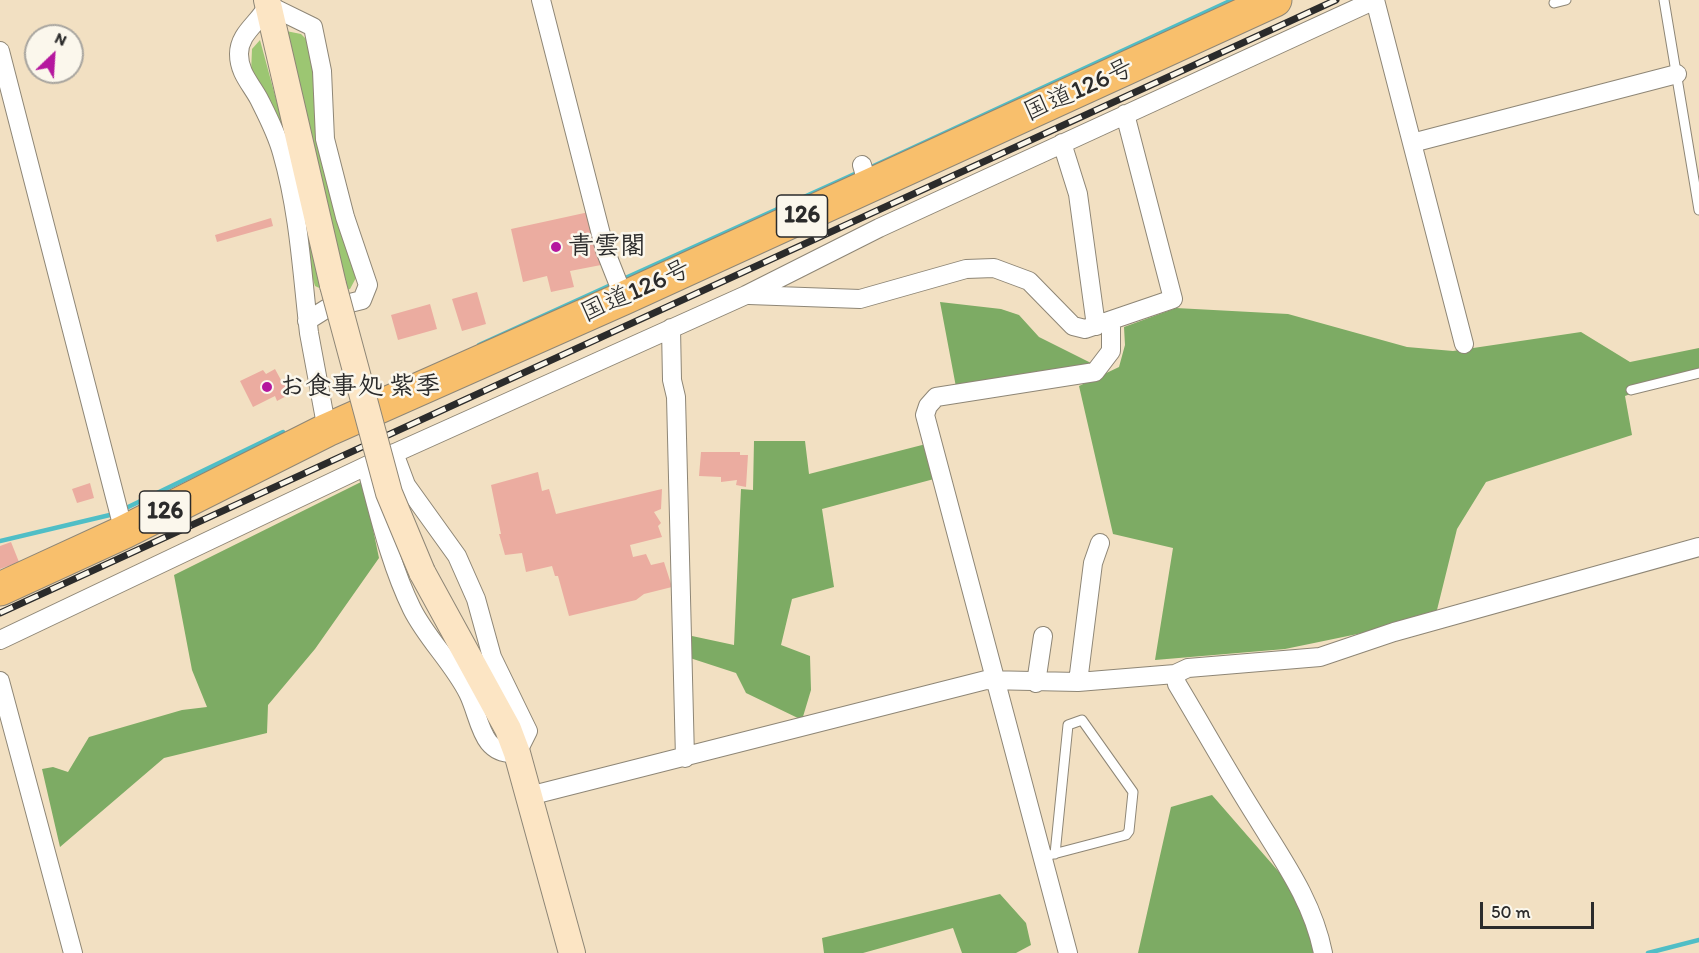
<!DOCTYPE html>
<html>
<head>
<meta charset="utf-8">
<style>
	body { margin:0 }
	#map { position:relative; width:1699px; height:953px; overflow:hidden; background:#f2e0c2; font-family:Itim,sans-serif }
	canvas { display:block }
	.north { position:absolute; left:24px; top:24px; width:60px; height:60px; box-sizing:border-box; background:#fbf7ec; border:2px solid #a8a59f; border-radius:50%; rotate:25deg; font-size:16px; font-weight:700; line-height:24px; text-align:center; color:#2b2b2b }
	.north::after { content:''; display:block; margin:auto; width:21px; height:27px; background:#b5179e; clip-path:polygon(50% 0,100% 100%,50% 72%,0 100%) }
	.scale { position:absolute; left:1480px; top:902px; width:114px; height:27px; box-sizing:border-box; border:3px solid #2b2b2b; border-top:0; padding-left:8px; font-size:18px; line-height:21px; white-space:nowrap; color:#2b2b2b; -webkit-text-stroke:4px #fbf7ec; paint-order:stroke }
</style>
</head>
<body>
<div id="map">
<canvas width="1699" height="953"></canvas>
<div class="north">N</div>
<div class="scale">50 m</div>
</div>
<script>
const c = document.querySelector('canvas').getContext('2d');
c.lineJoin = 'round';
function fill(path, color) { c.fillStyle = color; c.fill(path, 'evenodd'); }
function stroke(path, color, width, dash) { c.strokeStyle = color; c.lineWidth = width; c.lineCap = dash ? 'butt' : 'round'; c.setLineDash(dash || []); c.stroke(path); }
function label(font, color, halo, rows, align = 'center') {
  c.font = font + ' Itim,"Klee One",sans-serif'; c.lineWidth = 5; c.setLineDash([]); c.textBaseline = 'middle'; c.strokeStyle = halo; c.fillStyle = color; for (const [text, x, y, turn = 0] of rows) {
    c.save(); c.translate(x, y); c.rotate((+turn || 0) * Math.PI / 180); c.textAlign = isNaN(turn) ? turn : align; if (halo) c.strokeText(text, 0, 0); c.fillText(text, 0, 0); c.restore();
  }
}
fill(new Path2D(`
	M286,31l15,3 8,8 49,232 -8,15 -4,1z
	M260,40l68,252 -13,-6 -64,-213 1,-24z`), '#9cc672');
fill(new Path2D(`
	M940,302l61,7 18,6 20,22 52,26 -11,8 -124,16z
	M1176,308l112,6 119,33 46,4 128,-19 49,30 69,-14v21l-74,27 7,39 -146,47 -29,47 -22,89 -150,31 -130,11 18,-112 -60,-14 -34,-148 40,-19 6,-22 -1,-18z
	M754,441h51l4,33 117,-30 8,35 -112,30 12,78 -42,12 -11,46 29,11 1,34 -9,30 -56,-27 -10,-20 -46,-15 2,-22 42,9 7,-156 12,1z
	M363,481l16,77 -64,91 -47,56 -1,28 -103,25 -104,89 -18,-78 11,-2 15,5 21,-35 93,-27 25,-3 -15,-37 -18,-95z
	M1212,795l114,131 -6,27h-182l33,-146z
	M1000,894l26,29 5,22 -15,8h-54l-9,-25 -90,25h-39l-2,-15z`), '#7dab64');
stroke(new Path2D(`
	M867,169l365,-169
	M621,280l238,-108
	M479,345l134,-61
	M122,510l161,-78
	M0,541l114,-27
	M1648,953l51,-13`), '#50bec6', 4.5);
fill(new Path2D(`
	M589,212l12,53 -31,6 4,16 -23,5 -4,-16 -24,6 -12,-53z
	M271,218l2,8 -56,16 -2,-7z
	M477,292l9,32 -24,7 -10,-32z
	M430,304l7,25 -39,11 -7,-25z
	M275,369l6,11 5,-2 8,14 -17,9 -2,-5 -22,11 -13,-26 23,-11 3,4z
	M701,452h39v3h8l-2,32 -10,-2 1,-5 -16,2v-5l-22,-1z
	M538,472l4,19 7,-2 7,25 106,-25 -1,20 -7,3 7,11 -3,3 4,11 -32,8 3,12 13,-3 5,11 13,-3 8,25 -28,7 -8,6 -67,16 -11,-40h-3l-3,-10 -26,6 -4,-19 -17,2 -6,-21h2l-10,-49z
	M90,483l4,15 -17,5 -5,-14z
	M11,542l8,20 -19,7v-23z`), '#ebaca0');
const lane = new Path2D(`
	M1664,0l35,210
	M1554,3l12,-3
	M1631,390l68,-17
	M1042,857l84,-22 3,-4 4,-39 -51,-72 -14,5 -13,129`);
const street = new Path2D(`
	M541,0l64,250 19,48
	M1375,0l89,344
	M0,51l124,481
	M1062,143l16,51 18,132
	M1412,143l265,-69
	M862,165l6,21
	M749,295l111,4 106,-30 28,-1 35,13 44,45 12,3 88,-30 -48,-185
	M307,321l19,-12 36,-9 6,-15 -23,-68 -20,-78 -3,-68 -9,-44 -45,-22c-9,18 -29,28 -29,49 0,19 12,30 20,45 9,18 18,35 23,54 17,59 20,120 27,180l18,97
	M671,328l1,52 4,17 9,361
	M366,466c13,48 24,98 46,143 15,30 41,54 56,84 13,26 12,63 49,60l11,-22 -36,-74 -16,-58 -19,-43 -51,-71 -12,-32
	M0,640l366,-174 380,-171 133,-67 496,-228
	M1175,674l2,10c27,45 52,90 80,134 27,44 56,84 66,135
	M0,681l73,272
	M1078,682l15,-119 7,-20
	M1036,683l7,-47
	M529,796l457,-116 92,2 97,-8 13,-6 132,-11 74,-25 305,-85
	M1068,953l-143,-538 3,-9 8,-9 159,-25 16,-21v-29`);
const secondary = new Path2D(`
	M267,0l66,285
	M422,572l86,157 9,24 55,200`);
const highway = new Path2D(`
	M0,589l124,-57 203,-102 297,-132 651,-298`);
stroke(lane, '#8e8676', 11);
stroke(street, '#8e8676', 20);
stroke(secondary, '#8e8676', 28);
stroke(highway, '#8e8676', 35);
stroke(lane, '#fff', 9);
stroke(street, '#fff', 18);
stroke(secondary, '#fce5c4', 26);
stroke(highway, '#f8bf6c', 33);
const rail = new Path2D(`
	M0,613l1336,-613`);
stroke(rail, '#2b2b2b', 7);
stroke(rail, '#fbf7ec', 4.5, [14]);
const secondaryBridge = new Path2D(`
	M333,285l56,208 33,79`);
stroke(secondaryBridge, '#8e8676', 28, []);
stroke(secondaryBridge, '#fce5c4', 26);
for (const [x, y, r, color] of [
	[556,247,6,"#b5179e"],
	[267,387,6,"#b5179e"]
]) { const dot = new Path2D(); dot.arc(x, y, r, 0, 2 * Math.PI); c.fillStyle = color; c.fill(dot); stroke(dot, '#fbf7ec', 2); }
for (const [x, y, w] of [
	[802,216,51],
	[165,512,51]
]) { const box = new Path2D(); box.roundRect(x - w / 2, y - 21, w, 42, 4.5); c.fillStyle = '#fbf7ec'; c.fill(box); stroke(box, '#2b2b2b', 1.5); }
label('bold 24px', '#2b2b2b', null, [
	["126",802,216],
	["126",165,512]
]);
label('26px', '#2b2b2b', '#fbf7ec', [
	["国道126号",1079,91,-24],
	["国道126号",636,292,-24]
]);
label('bold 26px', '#2b2b2b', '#fbf7ec', [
	["青雲閣",568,247],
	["お食事処 紫季",279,387]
], 'left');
</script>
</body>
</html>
